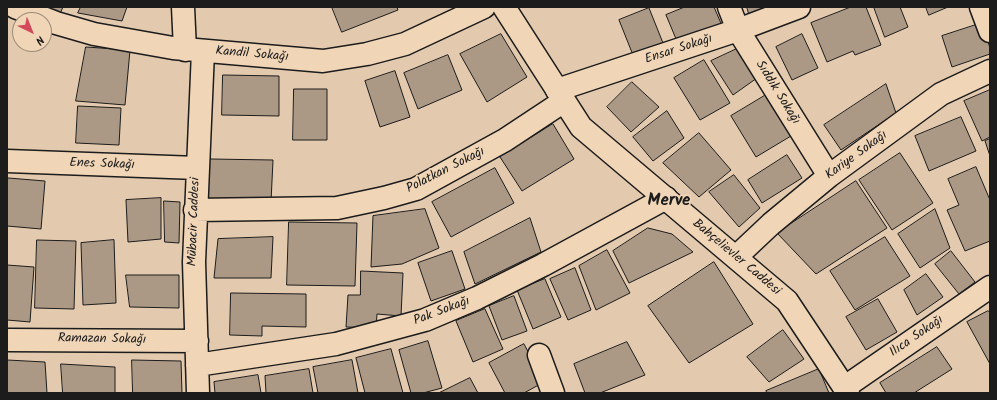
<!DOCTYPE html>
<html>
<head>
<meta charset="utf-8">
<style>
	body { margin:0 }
	#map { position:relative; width:997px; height:400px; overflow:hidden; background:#e3caae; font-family:Kalam,sans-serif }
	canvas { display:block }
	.frame { position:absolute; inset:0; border:8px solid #1c1c1c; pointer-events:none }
	.north { position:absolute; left:12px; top:12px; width:40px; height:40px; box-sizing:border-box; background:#f0d5b7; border:1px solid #9b8b79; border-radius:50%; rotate:137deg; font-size:11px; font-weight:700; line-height:16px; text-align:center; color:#1c1c1c }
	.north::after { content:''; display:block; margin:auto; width:14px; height:18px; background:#d1495b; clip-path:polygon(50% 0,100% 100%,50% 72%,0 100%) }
</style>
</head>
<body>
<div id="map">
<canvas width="997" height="400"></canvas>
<div class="frame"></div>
<div class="north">N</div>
</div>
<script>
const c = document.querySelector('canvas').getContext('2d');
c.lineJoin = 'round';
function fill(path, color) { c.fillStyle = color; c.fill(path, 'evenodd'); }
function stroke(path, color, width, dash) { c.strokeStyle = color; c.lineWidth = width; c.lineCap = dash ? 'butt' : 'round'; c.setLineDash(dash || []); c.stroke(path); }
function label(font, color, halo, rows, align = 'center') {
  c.font = font + ' Kalam,sans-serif'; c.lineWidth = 3.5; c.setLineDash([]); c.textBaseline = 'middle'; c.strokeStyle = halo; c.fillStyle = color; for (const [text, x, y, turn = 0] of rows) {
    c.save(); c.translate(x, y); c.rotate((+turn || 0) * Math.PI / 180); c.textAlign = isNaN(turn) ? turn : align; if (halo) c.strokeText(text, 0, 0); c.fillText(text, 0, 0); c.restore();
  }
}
const building = new Path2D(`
	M35,7h28l-4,9z
	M81,7h46l-5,14 -44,-8z
	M332,7h65l1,3 -56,22z
	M685,7h29l9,21 -44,18 -13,-31z
	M747,7h40l-36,13z
	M851,7h15l15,38 -26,10 -2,-4 -26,11 -16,-39z
	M874,7h26l8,20 -23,10z
	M926,7h22l-19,8z
	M649,8l16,40 -30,12 -16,-40z
	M982,23l8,25v6l-38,13 -10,-31z
	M501,34l26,43 -40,25 -27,-48z
	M802,34l16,34 -26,12 -16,-33z
	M86,47l44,3 -5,55 -49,-4z
	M741,47l16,31 -24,17 -22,-34z
	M448,55l14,35 -44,19 -14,-36z
	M704,60l26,43 -30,17 -26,-42z
	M395,71l15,46 -30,10 -15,-46z
	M223,75l56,1v40l-57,-1z
	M632,82l27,25 -28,25 -24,-25z
	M886,84l10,29 -55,37 -17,-25z
	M294,89h33v51h-34z
	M990,90v47l-8,4 -18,-40z
	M766,95l25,41 -35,21 -25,-41z
	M78,106l43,2 -2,37 -43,-2z
	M667,111l17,27 -31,23 -20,-24z
	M961,117l15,34 -47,20 -14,-35z
	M553,124l21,35 -52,32 -22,-34z
	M699,133l32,37 -32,27 -36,-34z
	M990,139v17l-5,-15z
	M900,153l33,50 -41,27 -33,-50z
	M787,155l15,23 -40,25 -14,-23z
	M210,159l63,1 -2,42 -63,-1z
	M976,167l14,33v41l-25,10 -18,-41 12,-5 -11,-26z
	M495,168l19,35 -63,34 -19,-35z
	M734,175l26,33 -21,19 -30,-35z
	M8,178l37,3 -4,48 -34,-3z
	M856,181l31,47 -71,46 -39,-41z
	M161,198v41l-33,3 -2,-42z
	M164,201l16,1 -1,41 -14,-1z
	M425,209l14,39 -37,16 -31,3 2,-51z
	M935,209l15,39 -30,20 -22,-34z
	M530,218l11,34 -66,32 -11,-32z
	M289,222l68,1 -2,63 -68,-1z
	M648,228l24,6 21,18 -64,31 -16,-32z
	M273,237l-2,41h-57l4,-39z
	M885,237l25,39 -55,34 -25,-39z
	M37,240l39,1 -2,68 -39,-1z
	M114,240l2,63 -33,2 -2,-62z
	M607,250l23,43 -34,17 -17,-44z
	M452,251l13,38 -34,12 -13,-38z
	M951,251l24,31 -16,12 -24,-30z
	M714,262l39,62 -64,39 -41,-57z
	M7,265l27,2 -4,55 -23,-2z
	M575,268l16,42 -23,10 -18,-41z
	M361,271l42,2 -2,43 -24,-2 -1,14 -30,-1 2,-32h12z
	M926,274l17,23 -26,18 -13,-25z
	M126,275h53v33l-49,-1z
	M545,279l16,38 -28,12 -16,-39z
	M231,293l75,1v33l-44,-1v10l-32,-1z
	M514,296l13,35 -25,9 -13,-34z
	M878,299l19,33 -31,18 -20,-33z
	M485,309l18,40 -30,13 -17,-41z
	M988,311l2,1v52l-23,-42z
	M783,330l21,29 -35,23 -22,-25z
	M428,341l14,47 -19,5h-12l-12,-43z
	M627,342l18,33 -45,18h-15l-11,-29z
	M524,344l20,38 -20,11h-19l-16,-30z
	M937,347l15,22 -38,24h-28l-6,-10z
	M391,349l12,44h-38l-9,-35z
	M7,360l38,2 2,31h-40z
	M132,360l49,1 1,32h-49z
	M352,360l6,33h-40l-5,-26z
	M61,364l54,3v26h-52z
	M309,369l4,24h-47l-1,-17z
	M819,369l10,24h-62l-1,-2z
	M258,375l3,18h-46l-1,-11z
	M470,378l8,15h-39z`);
fill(building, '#ac9985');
stroke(building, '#1c1c1c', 1);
const minor = new Path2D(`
	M15,7l41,16 38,11 79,14 150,13 44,-7 38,-10 79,-37
	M183,7l2,43
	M729,7l9,23 91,146
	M981,7l9,24
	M557,90l181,-60 61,-23
	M7,161l190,7
	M195,210l142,-2 47,-10 32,-9 89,-49 59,-39
	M736,257l35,-33 58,-48 112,-82 49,-23
	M7,340l190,1
	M539,355l14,38
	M197,365l139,-21 89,-24 52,-22 66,-33 123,-67
	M845,387l145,-100
	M198,393l-4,-131 9,-211`);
const secondary = new Path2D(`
	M504,7l77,120 206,174 61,92`);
stroke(minor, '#1c1c1c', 25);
stroke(secondary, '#1c1c1c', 25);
stroke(minor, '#f0d5b7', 22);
stroke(secondary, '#f0d5b7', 22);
label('13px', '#1c1c1c', '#f0d5b7', [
	["Ensar Sokağı",679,50,-18],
	["Kandil Sokağı",252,55,5],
	["Sıddık Sokağı",777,93,58],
	["Kariye Sokağı",857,156,-36],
	["Enes Sokağı",102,165,2],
	["Polatkan Sokağı",446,171,-27],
	["Mübacir Caddesi",195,222,-88],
	["Bahçelievler Caddesi",736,258,40],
	["Pak Sokağı",442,312,-21],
	["Ilıca Sokağı",917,337,-35],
	["Ramazan Sokağı",102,340,1]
]);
label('bold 17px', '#1c1c1c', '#f0d5b7', [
	["Merve",669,202]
]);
</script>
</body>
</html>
